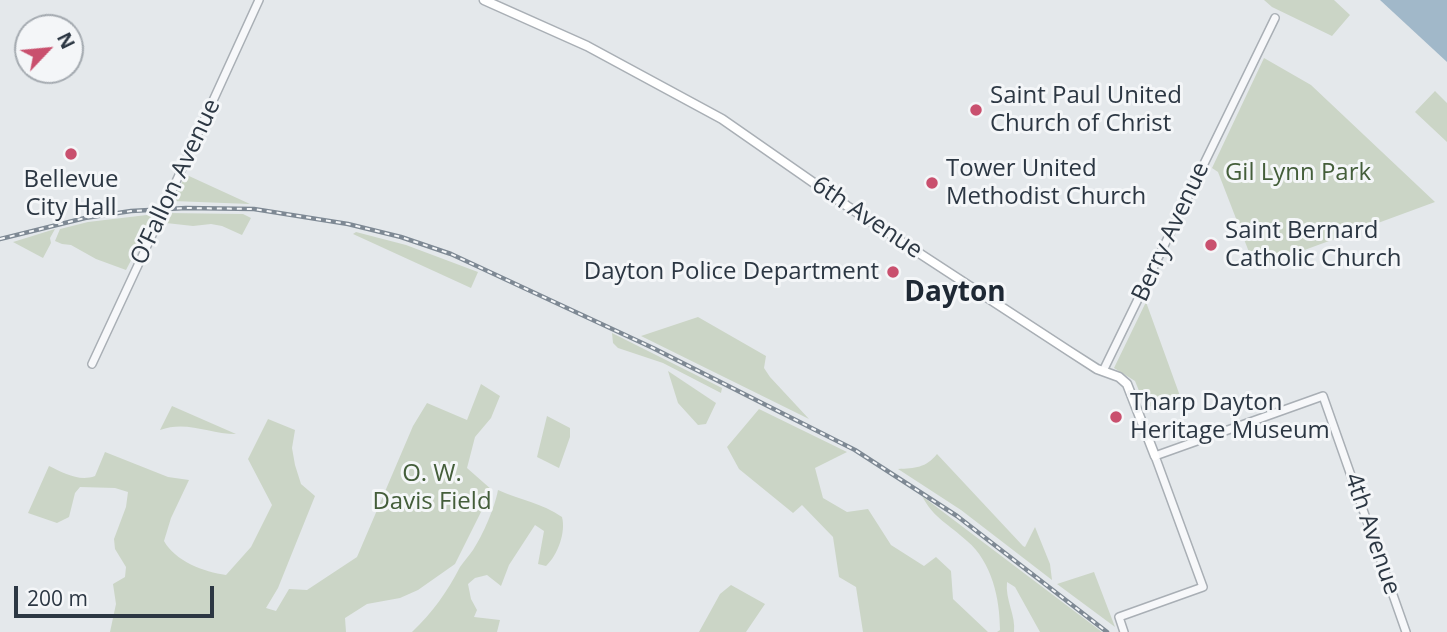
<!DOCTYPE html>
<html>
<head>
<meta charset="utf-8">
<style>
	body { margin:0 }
	#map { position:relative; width:1447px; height:632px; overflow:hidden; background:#e4e8eb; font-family:"Open Sans",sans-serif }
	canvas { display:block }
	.north { position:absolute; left:14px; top:14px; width:70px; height:70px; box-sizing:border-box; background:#f4f6f8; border:2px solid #a4aab0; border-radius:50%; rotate:64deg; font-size:19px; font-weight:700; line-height:28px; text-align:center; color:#2c3743 }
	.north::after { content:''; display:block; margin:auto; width:24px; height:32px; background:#c9506e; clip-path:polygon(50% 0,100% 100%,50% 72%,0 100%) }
	.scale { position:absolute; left:14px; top:586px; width:200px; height:32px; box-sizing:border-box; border:4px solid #2c3743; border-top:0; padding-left:9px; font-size:21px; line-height:24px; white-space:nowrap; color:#2c3743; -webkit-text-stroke:5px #f4f6f8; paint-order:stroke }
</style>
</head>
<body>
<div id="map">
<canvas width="1447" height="632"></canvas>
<div class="north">N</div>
<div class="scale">200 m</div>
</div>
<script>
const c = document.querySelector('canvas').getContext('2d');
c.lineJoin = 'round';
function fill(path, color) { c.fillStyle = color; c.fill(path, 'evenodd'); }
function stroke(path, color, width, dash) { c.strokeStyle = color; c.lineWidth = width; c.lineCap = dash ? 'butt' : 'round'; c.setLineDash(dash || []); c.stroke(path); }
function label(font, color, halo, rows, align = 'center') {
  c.font = font + ' "Open Sans",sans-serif'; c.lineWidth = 6; c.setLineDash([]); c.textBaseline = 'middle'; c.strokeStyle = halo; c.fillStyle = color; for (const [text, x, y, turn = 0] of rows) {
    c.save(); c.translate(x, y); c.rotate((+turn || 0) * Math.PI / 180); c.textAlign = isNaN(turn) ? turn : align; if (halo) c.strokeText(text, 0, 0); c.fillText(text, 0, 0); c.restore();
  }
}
fill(new Path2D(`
	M1264,0h70l16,15 -18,21 -60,-29z
	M1264,58l47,27 124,117 -174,64 -7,-1 -36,-93 -6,-4z
	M1435,91l12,12v39l-32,-30z
	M185,176h4l61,28 -77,-3z
	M167,213l76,1 8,4 -9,17 -20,-9 -11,-2 -18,2 -27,-3z
	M155,214l-29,56 -30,-11 -25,-14 -9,-1 -7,-3 5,-12 28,-7z
	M55,229l-5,9 1,5 -8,15 -30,-16z
	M356,232l50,13 72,27 -7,16 -118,-54z
	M1146,302l34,94 -34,12 -11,-27 -21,-13z
	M698,317l68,39 -2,12 6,9 39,42 -168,-83z
	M612,333l110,55 -1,5 -58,-30 -45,-15 -5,-5z
	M668,371l48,32 -10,21 -8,1 -20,-22z
	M481,384l19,12 -9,22 -16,19 -8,31 25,22 -37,74 -37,26 -18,8 -33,6 -22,14 1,14h-236l6,-28 -3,-20 12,-7 1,-10 -11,-18 -1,-10 12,-32 2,-15 -13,-4 -35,-1 -5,6 -6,24 -12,6 -29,-10 21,-47c15,7 30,16 46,10l10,-24 63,25 21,3 -18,38 -7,23c11,20 40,31 62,34l25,-28 21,-42 -24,-46 20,-40 27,11 -3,18 3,17 6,19 14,12 -37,92 -12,20 10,3 13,-22 18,1 50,-33 56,-131 14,-23 40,17z
	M172,406l64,28c-26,0 -50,-14 -76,-4z
	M759,409l88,43 -32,16 8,30 24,14 21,-3 23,36 33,21 12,-9 15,14 2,28 35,33h-125l-7,-45 -17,-10 -6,-40 -31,-32 -9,8 -54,-44 -12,-22z
	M547,416l23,12v9l-11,31 -22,-11z
	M937,454l86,92 2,1 10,-20 15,37 2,16 -91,-70 -63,-41c17,-1 28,-1 39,-15z
	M498,490c22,10 44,13 64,27 4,15 -4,38 -16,49l-8,-2 6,-33 -9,-6 -26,40 -8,21 -14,-11 -12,3 -7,6 3,15 6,11 -3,7 26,3 -3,12h-85c21,-20 35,-40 48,-65 4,-6 9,-11 13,-17 10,-15 22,-43 25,-60z
	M922,496l180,136h-62l-25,-45 -8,-5c-2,18 9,33 7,50h-17l3,-2c0,-31 -8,-68 -33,-89 -18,-17 -33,-22 -45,-45z
	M1094,572l21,55 -58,-43z
	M731,585l34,19 -19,28h-47l21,-38z`), '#cbd5c6');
fill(new Path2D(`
	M1380,0h67v62z`), '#a1b8c9');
const tertiary = new Path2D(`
	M169,197l90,-197
	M92,364l67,-144
	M1103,371l172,-353
	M1124,632l-5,-15 84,-30 -48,-131 168,-60 83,236`);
const secondary = new Path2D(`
	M484,0l103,46 135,73 125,87 222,145 28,18 22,8 8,7 28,72`);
stroke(tertiary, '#a9afb5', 10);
stroke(secondary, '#a9afb5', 11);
stroke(tertiary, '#f7f8fa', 7);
stroke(secondary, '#fff', 8);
const rail = new Path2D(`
	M0,239l85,-21 46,-7 55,-3 68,1 94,15 53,13 50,17 202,94 202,102 102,66 150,116`);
stroke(rail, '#7e8994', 4.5);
stroke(rail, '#f4f6f8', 2, [5]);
const tertiaryBridge = new Path2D(`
	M159,220l10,-23`);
stroke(tertiaryBridge, '#a9afb5', 10, []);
stroke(tertiaryBridge, '#f7f8fa', 7);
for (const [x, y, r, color] of [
	[976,110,7,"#c9506e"],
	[71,154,7,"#c9506e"],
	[932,183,7,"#c9506e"],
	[1211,245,7,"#c9506e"],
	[893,272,7,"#c9506e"],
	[1116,417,7,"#c9506e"]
]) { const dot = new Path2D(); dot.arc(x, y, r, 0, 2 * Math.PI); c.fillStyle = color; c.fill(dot); stroke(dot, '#f4f6f8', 2.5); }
label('24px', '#2c3743', '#f4f6f8', [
	["Saint Paul United",990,96],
	["Church of Christ",990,124],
	["Tower United",946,169],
	["Methodist Church",946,197],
	["Bellevue",71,180,"center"],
	["City Hall",71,208,"center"],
	["Saint Bernard",1225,231],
	["Catholic Church",1225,259],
	["Dayton Police Department",879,272,"right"],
	["Tharp Dayton",1130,403],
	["Heritage Museum",1130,431]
], 'left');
label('24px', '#445e3a', '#f4f6f8', [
	["Gil Lynn Park",1298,173],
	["O. W.",432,474],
	["Davis Field",432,502]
]);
label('24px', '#2c3743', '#f4f6f8', [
	["O’Fallon Avenue",176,182,-65],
	["6th Avenue",867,218,34],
	["Berry Avenue",1171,232,-65],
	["4th Avenue",1372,534,71]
]);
label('bold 28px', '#1e2834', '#f4f6f8', [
	["Dayton",955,293]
]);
</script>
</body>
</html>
